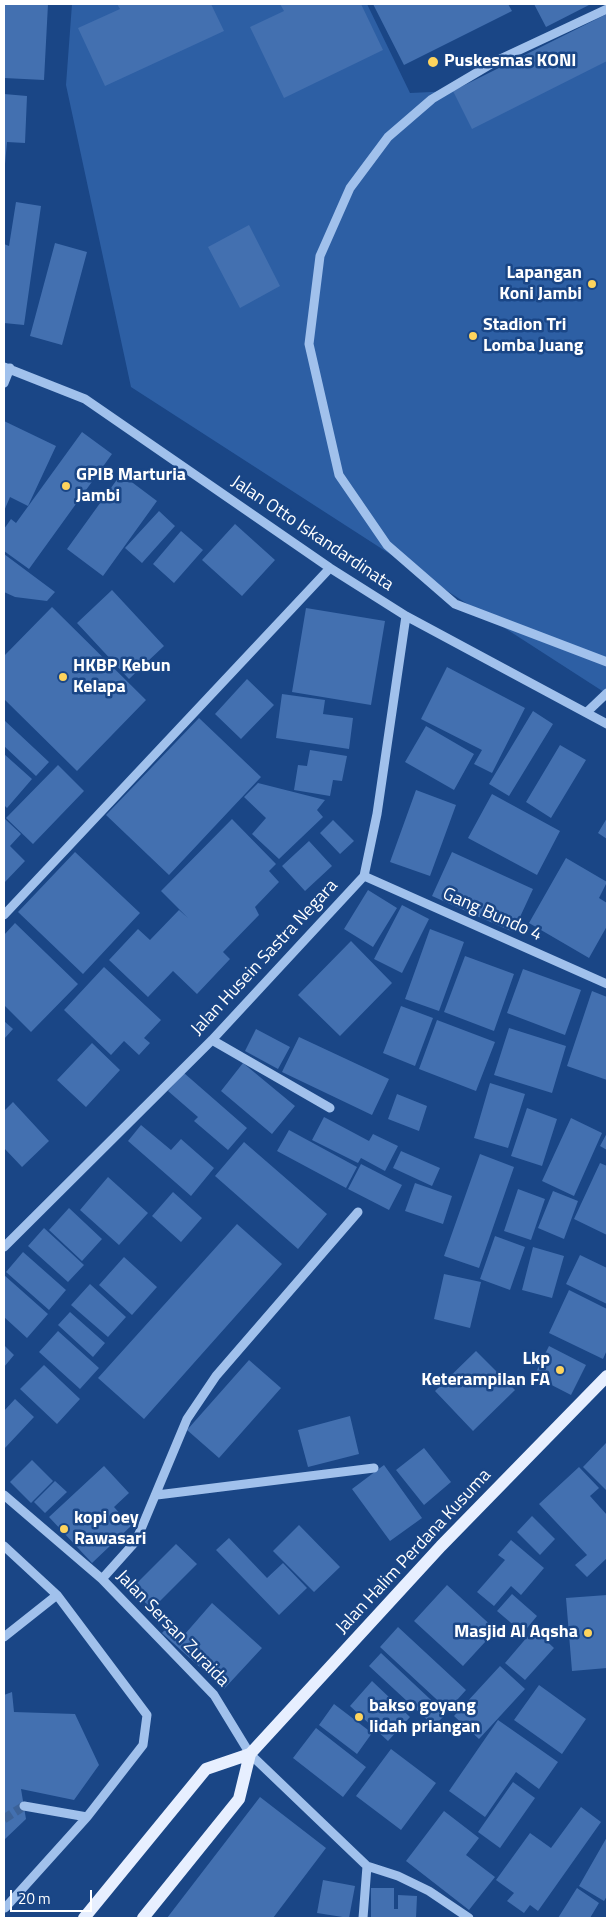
<!DOCTYPE html>
<html>
<head>
<meta charset="utf-8">
<style>
	body { margin:0 }
	#map { position:relative; width:611px; height:1922px; overflow:hidden; background:#1a4686; font-family:"Titillium Web",sans-serif }
	canvas { display:block }
	.frame { position:absolute; inset:0; border:5px solid #fff; pointer-events:none }
	.scale { position:absolute; left:10px; top:1890px; width:82px; height:22px; box-sizing:border-box; border:2px solid #fff; border-top:0; padding-left:6px; font-size:15px; line-height:18px; white-space:nowrap; color:#fff; -webkit-text-stroke:4px #1a4686; paint-order:stroke }
</style>
</head>
<body>
<div id="map">
<canvas width="611" height="1922"></canvas>
<div class="frame"></div>
<div class="scale">20 m</div>
</div>
<script>
const c = document.querySelector('canvas').getContext('2d');
c.lineJoin = 'round';
function fill(path, color) { c.fillStyle = color; c.fill(path, 'evenodd'); }
function stroke(path, color, width, dash) { c.strokeStyle = color; c.lineWidth = width; c.lineCap = dash ? 'butt' : 'round'; c.setLineDash(dash || []); c.stroke(path); }
function label(font, color, halo, rows, align = 'center') {
  c.font = font + ' "Titillium Web",sans-serif'; c.lineWidth = 5; c.setLineDash([]); c.textBaseline = 'middle'; c.strokeStyle = halo; c.fillStyle = color; for (const [text, x, y, turn = 0] of rows) {
    c.save(); c.translate(x, y); c.rotate((+turn || 0) * Math.PI / 180); c.textAlign = isNaN(turn) ? turn : align; if (halo) c.strokeText(text, 0, 0); c.fillText(text, 0, 0); c.restore();
  }
}
fill(new Path2D(`
	M72,4h295l43,89 43,-2 154,-77v680l-476,-307 -65,-302z`), '#2d5fa4');
fill(new Path2D(`
	M4,4h44l-4,76 -40,-2z
	M117,4h94l13,27 -119,55 -27,-58 42,-19z
	M280,4h81l22,46 -99,48 -34,-71 34,-16z
	M373,4h135l4,7 -108,54z
	M534,4h57l-45,23z
	M607,14v47l-135,68 -19,-38z
	M4,94l23,2 -2,47 -18,-1 -2,22h-1z
	M16,202l25,4 -17,119 -20,-2v-79l5,2z
	M249,225l31,61 -40,22 -32,-61z
	M55,243l32,9 -25,93 -32,-9z
	M4,421l52,25 -28,60 -18,-9 -6,14z
	M82,432l30,22 -83,115 -25,-18v-22l7,-10 5,4z
	M121,474l36,27 -54,75 -36,-27z
	M159,511l16,15 -33,37 -17,-15z
	M235,524l40,36 -33,36 -40,-36z
	M181,531l22,19 -29,33 -21,-19z
	M4,554l51,38 -8,9 -32,-4 -11,-5z
	M112,590l52,56 -35,33 -52,-56z
	M52,607l94,93 -69,71 -73,-72v-43z
	M306,608l79,13 -14,84 -79,-13z
	M447,667l78,41 -33,65 -18,-9 8,-14 -61,-31z
	M247,679l27,26 -33,34 -26,-25z
	M282,694l43,6 -2,14 30,4 -4,31 -73,-11z
	M533,711l20,13 -44,72 -20,-12z
	M199,718l62,59 -92,98 -63,-60z
	M4,720l45,42 -13,14 -32,-30z
	M426,726l48,28 -20,36 -49,-28z
	M560,745l26,15 -35,58 -25,-16z
	M310,750l37,6 -5,25 -9,-1 -3,16 -36,-6 4,-25 9,1z
	M4,754l28,25 -25,29 -3,-3z
	M58,765l26,26 -51,53 -27,-26z
	M258,783l67,17 -8,10 6,7 -44,42 -27,-25 14,-16 -22,-21z
	M416,790l40,15 -26,71 -40,-14z
	M492,794l68,37 -23,44 -69,-37z
	M4,818l17,16 -11,12 15,15 -21,22z
	M607,818v21l-9,-6z
	M232,819l44,45 -7,7 10,11 -24,25 4,8 -36,37 7,7 -33,35 -24,-23 -25,26 -39,-37 29,-31 12,11 29,-30 9,8 -27,-27z
	M333,820l21,21 -14,13 -20,-21z
	M309,841l23,25 -27,25 -23,-25z
	M75,852l65,61 -57,61 -65,-62z
	M452,852l81,37 -20,43 -81,-36z
	M566,858l41,24 -8,16 8,5v23l-18,32 -60,-35z
	M368,890l29,18 -24,39 -29,-18z
	M402,905l27,14 -27,54 -28,-14z
	M15,923l63,61 -47,48 -27,-27v-70z
	M430,929l34,13 -25,69 -34,-12z
	M351,941l41,42 -52,53 -42,-41z
	M465,956l49,18 -20,57 -50,-19z
	M104,967l57,53 -17,18 6,5 -11,12 -15,-14 -13,14 -47,-45z
	M523,969l58,21 -16,45 -58,-22z
	M592,991l15,6v83l-40,-14z
	M401,1006l32,12 -18,48 -32,-13z
	M437,1020l58,22 -19,49 -57,-22z
	M4,1021l9,8 -9,10z
	M509,1028l57,18 -14,47 -58,-18z
	M256,1029l34,18 -12,22 -33,-18z
	M299,1037l90,42 -17,36 -90,-43z
	M92,1043l28,27 -34,37 -29,-27z
	M243,1063l52,43 -23,28 -51,-43z
	M184,1073l63,55 -19,22 -34,-29 4,-4 -30,-26z
	M490,1083l35,11 -17,54 -34,-10z
	M397,1094l30,12 -8,25 -31,-12z
	M13,1102l36,39 -27,26 -18,-19v-37z
	M527,1108l30,11 -15,47 -31,-10z
	M324,1117l45,24 4,-7 25,12 -13,25 -24,-13 -3,5 -46,-23z
	M571,1118l31,15 -28,63 -32,-15z
	M141,1125l30,25 10,-11 33,29 -23,28 -63,-55z
	M289,1130l68,37 -11,21 -69,-37z
	M607,1133v17l-7,-4z
	M244,1142l83,72 -29,35 -83,-73z
	M401,1151l39,17 -8,18 -39,-18z
	M480,1154l34,13 -35,101 -35,-12z
	M600,1163l7,3v69l-33,-16z
	M361,1164l41,21 -13,25 -41,-21z
	M108,1177l40,36 -29,32 -39,-35z
	M415,1183l37,13 -9,28 -38,-13z
	M518,1189l27,10 -14,41 -27,-9z
	M553,1191l25,10 -14,38 -26,-11z
	M173,1192l29,26 -21,24 -29,-26z
	M69,1208l33,31 -20,22 -33,-31z
	M237,1224l45,40 -138,155 -46,-41z
	M44,1228l40,37 -16,17 -40,-36z
	M495,1236l30,11 -15,43 -30,-11z
	M533,1247l31,9 -12,42 -30,-8z
	M23,1252l43,38 -17,20 -43,-38z
	M580,1255l27,13v36l-41,-20z
	M124,1257l33,30 -25,28 -33,-30z
	M444,1274l37,8 -11,46 -36,-9z
	M4,1275l44,39 -21,24 -23,-21z
	M90,1284l36,33 -18,20 -37,-32z
	M569,1290l38,19v41l-4,9 -54,-26z
	M70,1312l35,31 -12,14 -35,-32z
	M58,1331l41,37 -19,21 -41,-37z
	M4,1345l10,10 -10,12z
	M549,1346l37,19 -15,30 -37,-19z
	M476,1351l39,39 -42,41 -38,-40z
	M249,1360l32,28 -62,70 -32,-28z
	M44,1365l36,34 -23,25 -37,-35z
	M15,1399l19,18 -30,32v-38z
	M350,1416l9,38 -51,13 -10,-37z
	M606,1443l1,1v47l-24,-24z
	M424,1448l27,34 -27,23 -28,-35z
	M32,1460l21,21 -22,22 -21,-21z
	M384,1465l38,53 -32,23 -38,-52z
	M104,1466l25,27 -15,14 17,19 -39,37 -43,-46z
	M579,1467l20,21 -9,8 17,19v43l-20,19 -12,-12 12,-10 -48,-51z
	M55,1481l12,11 -22,21 -11,-11z
	M532,1516l23,23 -15,16 -23,-23z
	M299,1525l41,42 -26,25 -41,-41z
	M229,1538l38,40 16,-15 24,25 -28,27 -63,-65z
	M511,1540l33,28 -23,27 -10,-9 -17,20 -17,-14 28,-32 -7,-5z
	M176,1544l21,20 -45,45 -21,-20z
	M447,1585l49,45 -33,36 -49,-45z
	M512,1594l25,22 -14,17 -26,-22z
	M607,1595v73l-35,3 -6,-73z
	M212,1603l50,45 -38,41 -62,-56 10,-11 13,12z
	M398,1627l68,63 -18,20 -68,-63z
	M534,1629l20,19 -29,32 -20,-17z
	M381,1653l65,61 -12,12 -65,-60z
	M500,1666l25,23 -46,50 -25,-23z
	M372,1681l38,36 -22,24 -38,-35z
	M539,1685l47,34 -24,35 -48,-34z
	M12,1692l2,20 61,2 24,51 -25,35 -53,-11 5,30 -22,21v-145z
	M334,1704l38,29 -15,21 -38,-29z
	M498,1720l60,42 -19,27 -23,-17 -31,45 -36,-26z
	M316,1728l50,39 -23,30 -50,-39z
	M391,1749l45,34 -35,47 -45,-34z
	M513,1782l22,16 -35,50 -22,-16z
	M260,1797l66,51 -53,70h-106z
	M581,1807l20,15 -63,89 -8,-6 -6,8 -17,-12 7,-8 -18,-13 34,-47 21,15z
	M444,1811l35,27 -13,17 29,22 -26,33 -63,-49z
	M607,1837v59l-3,5 -25,-15z
	M323,1880l32,6 -6,32 -32,-5z
	M371,1888h23v21h4v-14l19,1 -1,22h-45z
	M577,1888l22,15 -9,15h-32z`), '#4370b0');
stroke(new Path2D(`
	M4,1819l20,-13`), '#3c6298', 9, [9, 4.5]);
stroke(new Path2D(`
	M607,9l-109,51 -66,39 -44,38 -38,51 -30,68 -11,88 30,131 48,70 68,59 152,58
	M4,367l81,32 245,169 76,48 201,108
	M4,383l6,-15
	M587,712l20,-19
	M364,876l243,108
	M4,915l326,-347
	M212,1040l118,68
	M4,1247l208,-207 152,-164 13,-62 29,-198
	M4,1495l98,84 112,116 36,59 117,112 31,10 31,15 40,27
	M157,1495l217,-27
	M4,1546l53,49 90,120 -4,30 -56,72 -63,-11
	M102,1579l34,-38 51,-122 29,-43 142,-164
	M4,1637l53,-42
	M5,1908l82,-91
	M363,1918l4,-52`), '#a1c1ec', 9);
stroke(new Path2D(`
	M84,1918l122,-149 44,-15
	M143,1918l96,-119 11,-45 191,-208 166,-170`), '#e7efff', 12);
for (const [x, y, r, color] of [
	[433,62,6,"#fed45d"],
	[592,284,5,"#fed45d"],
	[473,336,5,"#fed45d"],
	[66,486,5,"#fed45d"],
	[63,677,5,"#fed45d"],
	[560,1370,5,"#fed45d"],
	[64,1529,5,"#fed45d"],
	[588,1633,5,"#fed45d"],
	[359,1717,5,"#fed45d"]
]) { const dot = new Path2D(); dot.arc(x, y, r, 0, 2 * Math.PI); c.fillStyle = color; c.fill(dot); stroke(dot, '#1a4686', 2); }
label('bold 18px', '#fff', '#1a4686', [
	["Puskesmas KONI",444,62],
	["Lapangan",582,274,"right"],
	["Koni Jambi",582,295,"right"],
	["Stadion Tri",483,326],
	["Lomba Juang",483,347],
	["GPIB Marturia",76,476],
	["Jambi",76,497],
	["HKBP Kebun",73,667],
	["Kelapa",73,688],
	["Lkp",550,1360,"right"],
	["Keterampilan FA",550,1381,"right"],
	["kopi oey",74,1519],
	["Rawasari",74,1540],
	["Masjid Al Aqsha",578,1633,"right"],
	["bakso goyang",369,1707],
	["lidah priangan",369,1728]
], 'left');
label('18px', '#fff', '#1a4686', [
	["Jalan Otto Iskandardinata",312,534,34],
	["Gang Bundo 4",492,915,24],
	["Jalan Husein Sastra Negara",265,958,-47],
	["Jalan Halim Perdana Kusuma",414,1552,-47],
	["Jalan Sersan Zuraida",172,1629,46]
]);
</script>
</body>
</html>
